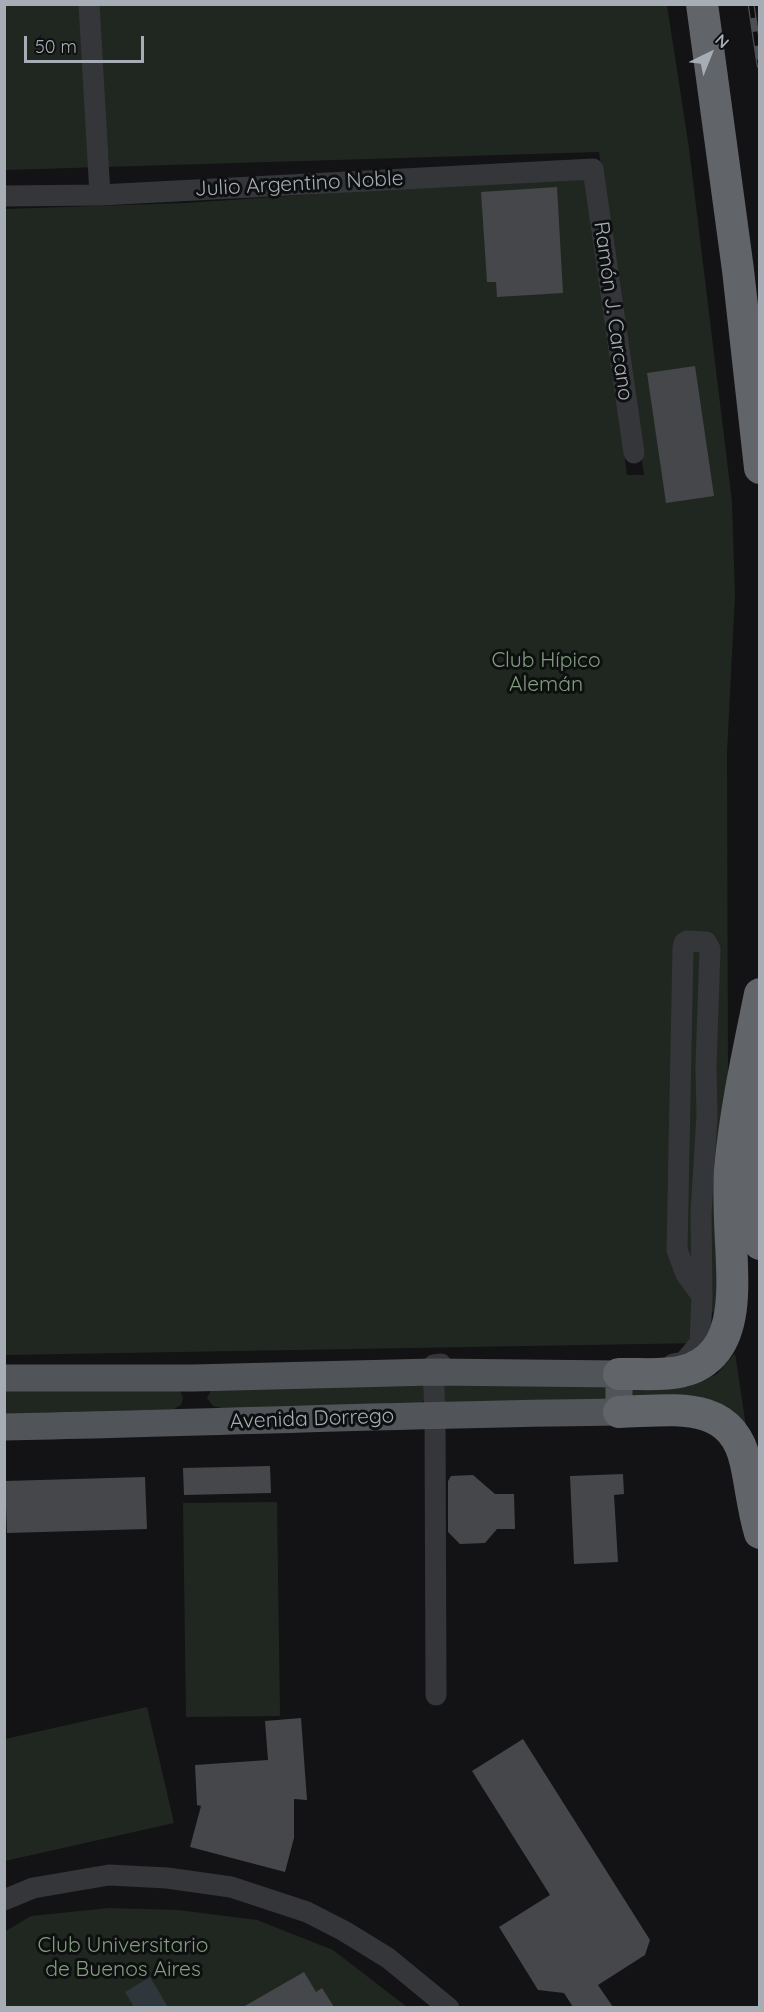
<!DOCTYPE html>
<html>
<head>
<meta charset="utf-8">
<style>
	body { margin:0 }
	#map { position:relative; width:764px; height:2012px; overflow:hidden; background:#131315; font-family:Quicksand,sans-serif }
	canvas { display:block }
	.frame { position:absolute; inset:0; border:6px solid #a6adb4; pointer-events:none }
	.north { position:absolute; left:680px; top:24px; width:60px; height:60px; -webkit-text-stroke:4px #0e0f10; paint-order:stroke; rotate:43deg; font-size:16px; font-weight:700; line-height:24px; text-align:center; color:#a6adb4 }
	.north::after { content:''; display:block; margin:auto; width:21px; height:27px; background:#a6adb4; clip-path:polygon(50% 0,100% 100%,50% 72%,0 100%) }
	.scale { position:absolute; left:24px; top:36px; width:120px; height:27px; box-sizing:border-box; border:3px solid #a6adb4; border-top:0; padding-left:8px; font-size:18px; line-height:21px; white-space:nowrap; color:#a6adb4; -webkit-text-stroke:4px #0e0f10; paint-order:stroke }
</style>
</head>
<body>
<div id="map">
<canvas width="764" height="2012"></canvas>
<div class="frame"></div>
<div class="north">N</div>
<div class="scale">50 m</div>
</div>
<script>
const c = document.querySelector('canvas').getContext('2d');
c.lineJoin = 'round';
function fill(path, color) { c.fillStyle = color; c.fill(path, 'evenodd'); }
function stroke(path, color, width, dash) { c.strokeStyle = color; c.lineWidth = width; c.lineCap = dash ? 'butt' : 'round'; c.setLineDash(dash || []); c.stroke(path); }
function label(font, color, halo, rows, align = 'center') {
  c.font = font + ' Quicksand,sans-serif'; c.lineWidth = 6; c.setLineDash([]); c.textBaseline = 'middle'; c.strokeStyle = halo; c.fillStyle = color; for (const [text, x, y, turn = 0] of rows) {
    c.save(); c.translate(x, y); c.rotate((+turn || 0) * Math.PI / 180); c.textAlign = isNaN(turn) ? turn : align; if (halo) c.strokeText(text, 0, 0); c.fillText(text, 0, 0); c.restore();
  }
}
fill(new Path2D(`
	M5,5h662l22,143 43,354 3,94 -8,156 1,328 -14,102 3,126 -8,8 -9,27 -695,12 -1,-1146 182,-6 400,-27 41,299h17l-45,-323 -594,18z
	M735,1353l13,87 -7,-11 -294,-26 -5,-4v-13l7,-4 238,5 30,-13z
	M424,1382l1,18 -9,6 -191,3 -12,-3 -6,-8 5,-10z
	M179,1388l4,10 -2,7 -7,4 -169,6 -1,-25z
	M277,1502l3,214 -94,1 -3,-214z
	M147,1707l27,116 -169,38v-122z
	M109,1908l69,2 79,10 76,30 74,57h-402l-1,-75 27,-16z`), '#202720');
fill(new Path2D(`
	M150,1977l18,30h-34l-9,-15z`), '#2e383c');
fill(new Path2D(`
	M557,187l6,106 -66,4 -1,-15h-9l-6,-90z
	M695,366l19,130 -48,7 -19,-130z
	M270,1466l1,27 -87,2 -1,-27z
	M623,1474l1,20 -10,1 4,67 -44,2 -4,-88z
	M473,1475l22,19h19l1,35h-18l-12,14 -25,1 -12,-12v-51l3,-5z
	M145,1477l2,52 -140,4 -2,-52z
	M301,1718l6,82 -13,-1v39l-9,34 -95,-25 11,-41 -4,-1 -2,-40 73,-5 -3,-39z
	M523,1739l127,201 -5,15 -47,30 15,22h-40l-9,-14 -26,-3 -39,-63 51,-32 -78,-124z
	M304,1972l12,20 6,-4 12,19h-91z`), '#45474a');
stroke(new Path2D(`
	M89,4l11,191
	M4,196l96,-1 493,-26 41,284
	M673,1364l11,-2 16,-19 2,-47 -1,-83 6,-97 -1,-50 4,-117 -4,-7 -19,-1 -3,2 -1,5 -6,302 9,24 16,22
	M436,1695l-1,-281 -2,-46 1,-3 7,-1
	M4,1900l29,-12 76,-13 58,3 64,9 76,25 37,19 44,27 61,50`), '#353639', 21);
stroke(new Path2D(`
	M4,1378h189l240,-6 186,2v38c-205,2 -410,11 -615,15`), '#515458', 27);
stroke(new Path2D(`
	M702,4l36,266 22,198
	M757,1084l3,160
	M619,1374c35,-1 73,7 97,-24 17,-22 17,-58 16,-84 -1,-32 -4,-64 -2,-96 5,-59 18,-117 30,-176
	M619,1412c52,-1 113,-15 127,52 5,23 7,46 14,69`), '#61656a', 32);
const rail = new Path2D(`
	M751,4l9,61`);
stroke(rail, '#4c4f52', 7);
stroke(rail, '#0e0f10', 4.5, [14]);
label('21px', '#a6adb4', '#0e0f10', [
	["Julio Argentino Noble",299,184,-3],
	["Ramón J. Carcano",613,311,82],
	["Avenida Dorrego",312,1419,-2]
]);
label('21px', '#839e7e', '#0e0f10', [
	["Club Hípico",546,661],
	["Alemán",546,685],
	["Club Universitario",123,1946],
	["de Buenos Aires",123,1970]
]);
</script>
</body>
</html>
